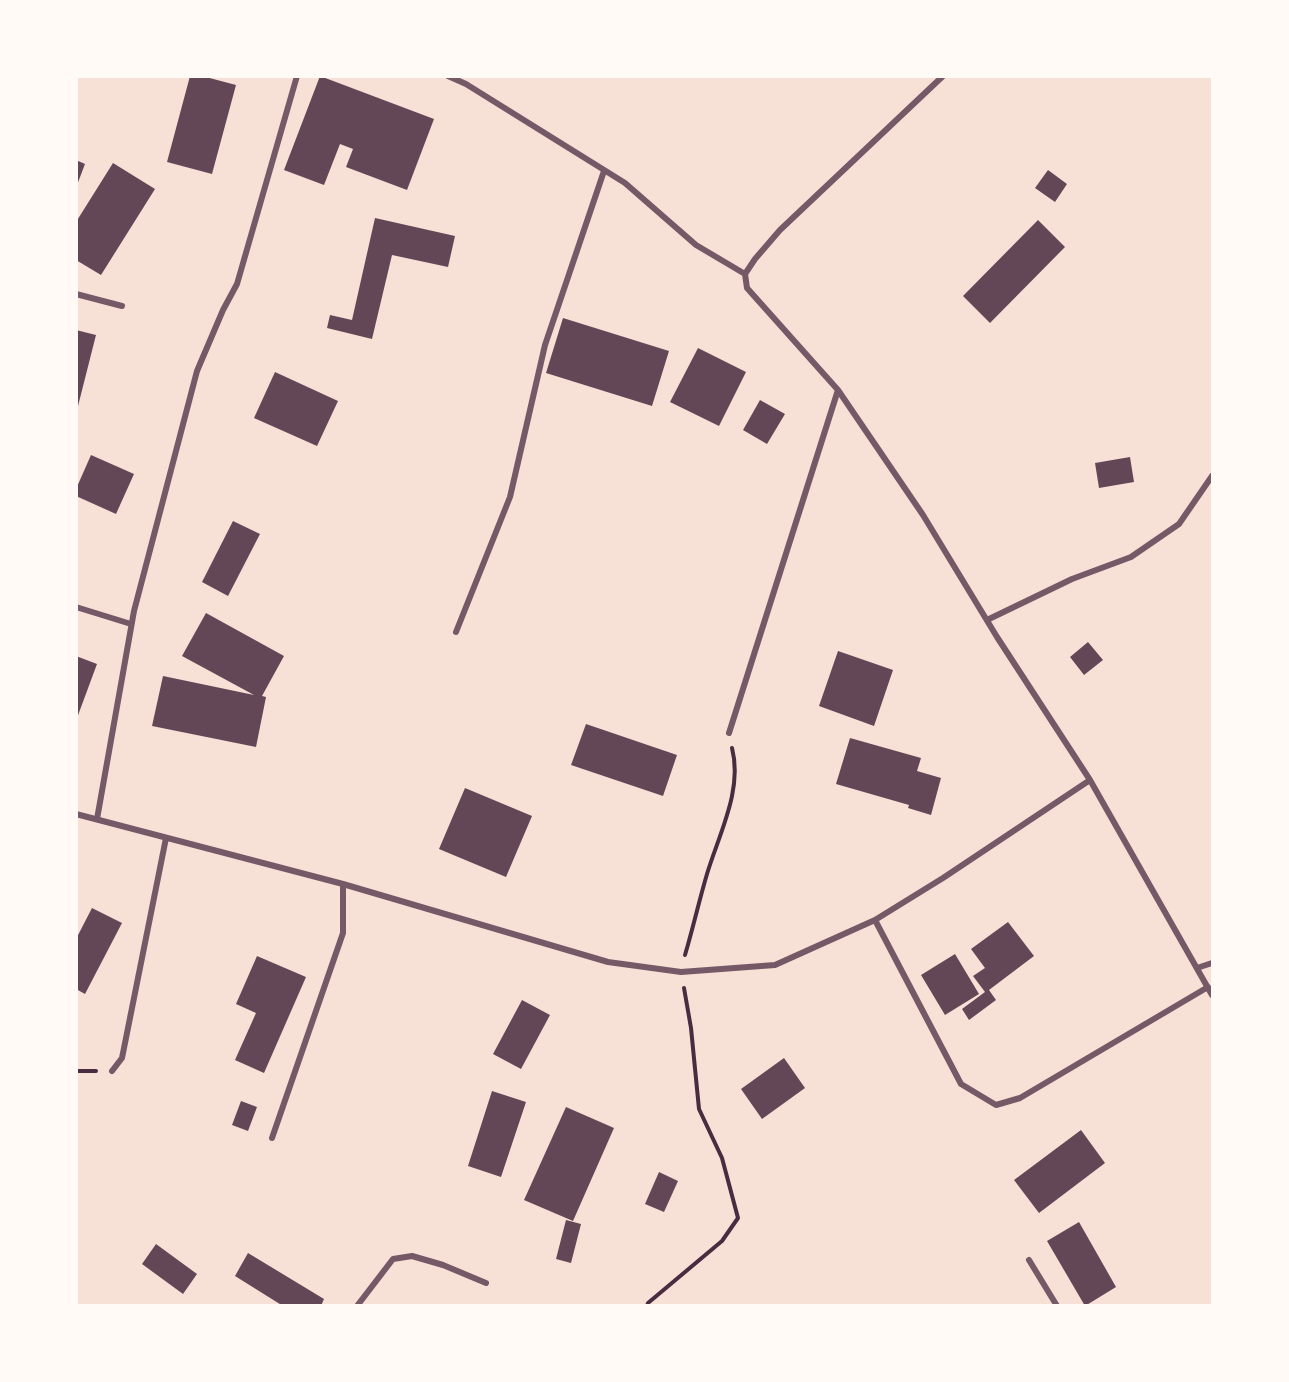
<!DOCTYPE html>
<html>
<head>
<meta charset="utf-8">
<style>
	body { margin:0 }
	#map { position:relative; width:1289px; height:1382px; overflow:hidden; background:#f7e1d7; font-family:"Exo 2",sans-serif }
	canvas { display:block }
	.frame { position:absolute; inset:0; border:78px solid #fffaf5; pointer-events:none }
</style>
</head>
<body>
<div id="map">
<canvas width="1289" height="1382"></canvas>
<div class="frame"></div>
</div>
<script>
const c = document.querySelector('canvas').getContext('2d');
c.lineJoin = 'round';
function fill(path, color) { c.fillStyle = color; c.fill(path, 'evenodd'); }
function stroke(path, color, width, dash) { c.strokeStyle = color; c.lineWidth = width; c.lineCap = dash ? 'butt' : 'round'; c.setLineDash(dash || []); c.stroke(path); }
fill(new Path2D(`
	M190,76h12l34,9 -24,89 -45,-12z
	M320,76l114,43 -27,71 -61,-23 7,-18 -13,-5 -16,41 -40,-15z
	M76,160l9,4 -8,21h-1z
	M113,163l42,26 -54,86 -25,-15v-38z
	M1048,170l19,14 -12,18 -20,-14z
	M375,218l80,18 -7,31 -56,-12 -20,84 -45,-11 3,-13 22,5z
	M1038,220l27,27 -75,76 -27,-27z
	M563,318l106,33 -17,55 -106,-33z
	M76,330l20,5 -19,75h-1z
	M698,348l48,24 -27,54 -49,-24z
	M275,372l63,29 -21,45 -63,-28z
	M760,400l25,14 -18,30 -24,-14z
	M91,455l43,19 -18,40 -40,-18v-7z
	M1130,457l4,25 -35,6 -4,-25z
	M233,521l27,13 -32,62 -26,-14z
	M206,613l78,43 -22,40 4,1 -10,50 -104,-21 11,-50 91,19 -72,-39z
	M1088,642l15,18 -19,15 -14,-18z
	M838,651l55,19 -19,56 -55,-20z
	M76,656l21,8 -20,54h-1z
	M586,724l91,31 -14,41 -92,-31z
	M850,738l71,20 -4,13 24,7 -10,37 -23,-7 1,-3 -73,-21z
	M465,788l67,28 -26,61 -67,-28z
	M92,908l30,15 -37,71 -9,-5v-50z
	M1008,922l26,34 -45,34 7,10 -27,20 -7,-11 23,-17 -12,-16 12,-8 -14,-19z
	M955,954l24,40 -34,21 -24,-40z
	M257,956l49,21 -42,96 -29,-13 21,-47 -20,-9z
	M522,1000l28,15 -29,54 -28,-15z
	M784,1058l21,30 -43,31 -21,-30z
	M492,1091l34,11 -25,75 -33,-11z
	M241,1101l16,6 -9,24 -16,-6z
	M566,1107l48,21 -41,93 -49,-21z
	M1081,1130l24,33 -66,50 -25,-33z
	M659,1172l19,9 -14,31 -19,-8z
	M566,1220l15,4 -10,39 -15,-4z
	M1079,1222l37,65 -31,19 -38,-65z
	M156,1244l41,30 -14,20 -41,-30z
	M248,1253l76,46 -3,7h-38l-48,-30z`), '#644757');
stroke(new Path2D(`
	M685,955c8,-27 14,-54 22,-81 12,-40 36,-84 25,-126
	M76,1071h20
	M647,1306l1,-3 74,-62 16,-23 -16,-60 -23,-49 -8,-81 -7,-40`), '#4a2c40', 4);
stroke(new Path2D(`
	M448,76l18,8 159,99 71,62 49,29
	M943,76l-163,154 -25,29 -10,15 2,14 91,102 85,125 74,122 93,143 122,215
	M76,294l46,12
	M76,607l55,17
	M987,620l85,-41 59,-22 48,-33 33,-48
	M456,632l54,-135 35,-152 59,-174
	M729,733l109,-343
	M76,814l267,70 265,78 73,10 94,-7 100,-45 68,-42 147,-98
	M97,819l37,-208 63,-240 26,-61 14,-26 60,-208
	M875,920l86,164 35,21 24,-7 188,-111
	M1197,968l15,-5
	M112,1071l10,-13 44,-220
	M272,1138l71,-205v-49
	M1029,1260l28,46
	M357,1306l36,-47 19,-3 31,9 43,18`), '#755966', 6);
</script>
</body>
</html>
